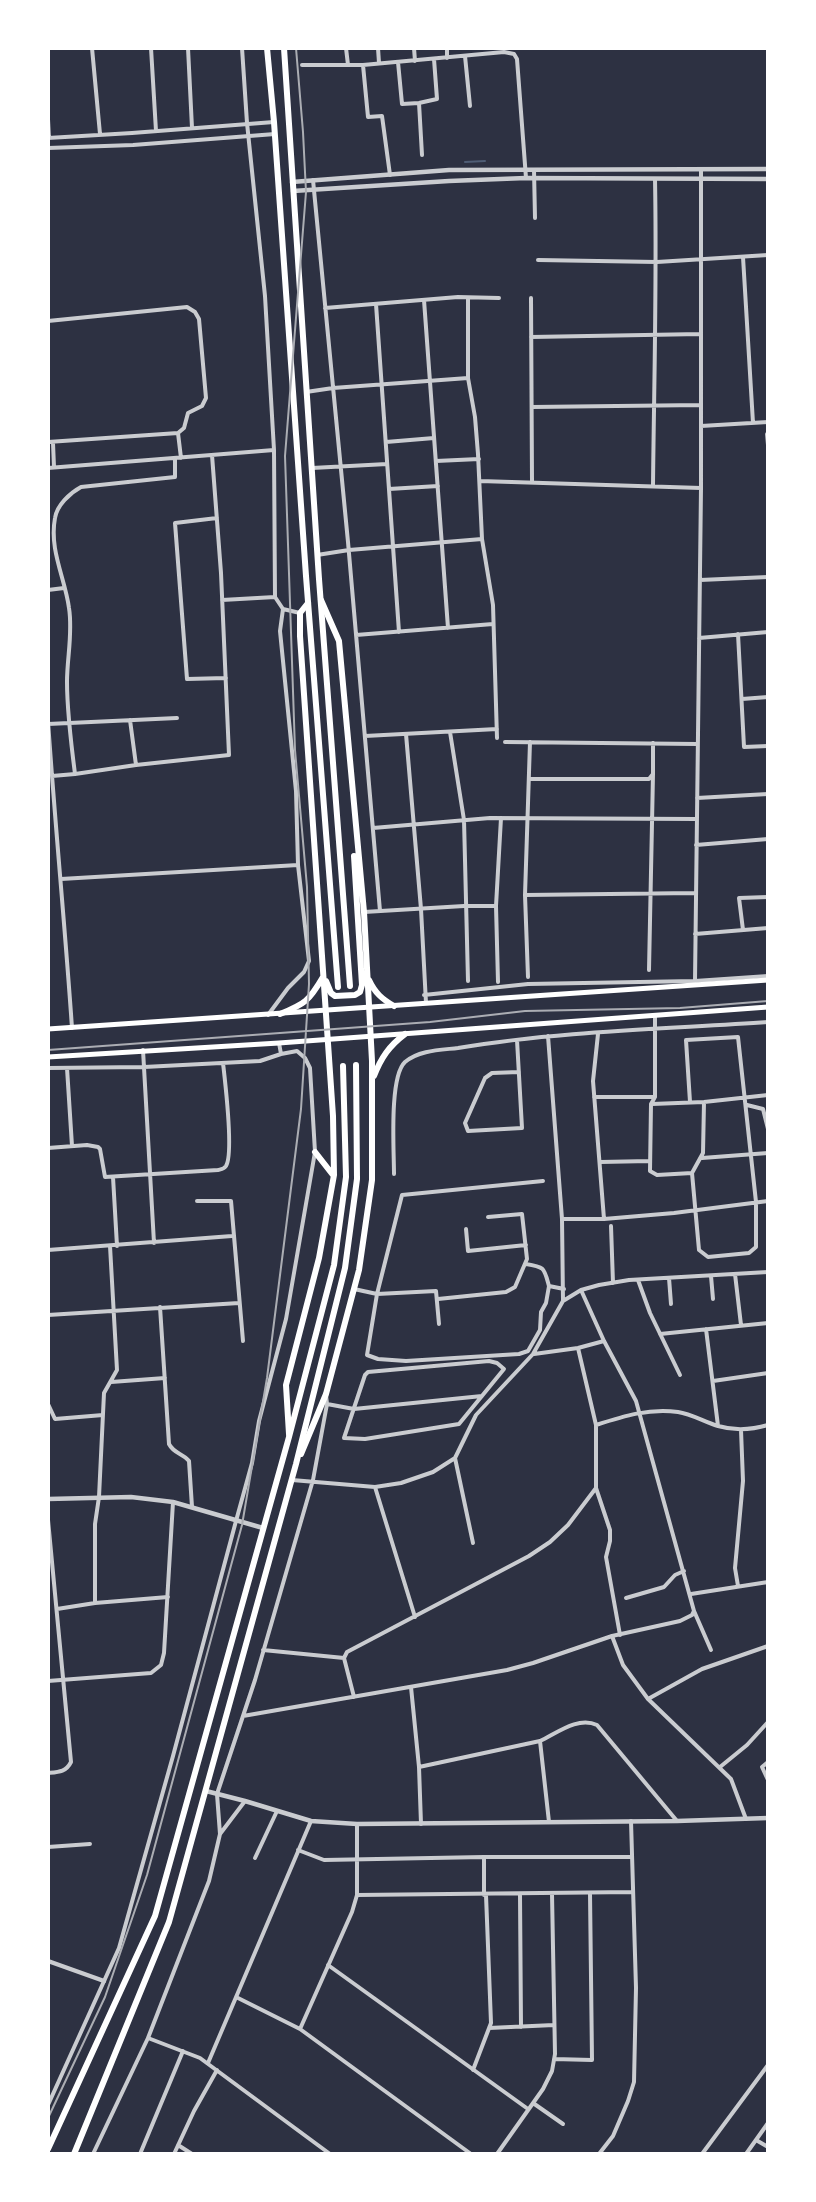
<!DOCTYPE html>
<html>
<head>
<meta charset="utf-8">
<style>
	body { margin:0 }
	#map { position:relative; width:816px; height:2202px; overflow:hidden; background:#2d3142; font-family:Arial,sans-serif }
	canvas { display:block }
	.frame { position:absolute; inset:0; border:50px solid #fff; pointer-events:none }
</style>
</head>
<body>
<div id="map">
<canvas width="816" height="2202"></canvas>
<div class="frame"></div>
</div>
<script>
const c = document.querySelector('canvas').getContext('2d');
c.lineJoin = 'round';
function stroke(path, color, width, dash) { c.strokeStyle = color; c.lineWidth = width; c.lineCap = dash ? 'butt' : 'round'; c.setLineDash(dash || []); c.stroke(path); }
stroke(new Path2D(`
	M465,162l20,-1`), '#4f5d75', 2);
stroke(new Path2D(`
	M92,48l8,86
	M151,48l5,83
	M188,48l4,80
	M242,48l5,75 18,173 9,154 1,147 8,12 17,4
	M346,48l2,17
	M378,48l1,15
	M414,48l1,13
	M447,48v10
	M465,56l5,50
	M398,62l4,42 17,-1 18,-4 -3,-40
	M302,65h61l141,-13 10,2 3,5 9,119
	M363,65l5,52 14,-1 8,59
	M419,103l3,52
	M48,119l1,19
	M48,138l84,-5 142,-11
	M48,148l85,-3 142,-11
	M534,170l1,48
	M313,180l35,362 32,369
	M743,257l10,166
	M538,260l119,2 111,-7
	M468,298v80l7,39 3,37 4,85 11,66 4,133
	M531,298l1,184
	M424,300l24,328
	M376,304l23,328
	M325,308l133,-11 41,1
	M48,321l139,-14 8,5 4,7 7,79 -4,8 -14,7 -4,15 -6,5 -130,9
	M531,337l170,-3
	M306,392l27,-4 135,-10
	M532,407l169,-2
	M701,426l67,-4
	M178,433l3,25
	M767,434l1,11
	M386,442l48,-4
	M53,443l1,24
	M436,461l43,-2
	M48,468l226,-18
	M312,468l75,-4
	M480,481l221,7
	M653,486c1,-102 4,-205 2,-307
	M389,489l49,-3
	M217,518l-42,5 12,156 39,-1
	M317,555l32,-5 133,-11
	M700,580l68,-3
	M48,590l16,-2
	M222,600l53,-3
	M738,634l6,113 24,-1
	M356,635l137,-11
	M699,638l69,-6
	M742,699l26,-2
	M130,720l6,45 93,-10 -8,-182 -9,-118
	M48,721c7,103 17,205 24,307
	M48,724l129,-6
	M450,732l14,88 4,161
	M406,734l15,175 5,94
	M365,736l132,-7
	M505,742l192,2
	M136,765l-61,9c-4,-31 -8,-62 -8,-92 0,-25 6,-49 2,-74 -4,-30 -20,-58 -14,-90 2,-13 15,-25 26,-31l94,-10v-19
	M52,776l23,-2
	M530,779h119l4,-5v-31
	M697,798l71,-4
	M373,828l117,-10 206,1
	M696,845l72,-6
	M61,879l237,-14
	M525,895l170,-2
	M364,912l100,-6h32
	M743,930l-4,-32 29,-1
	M695,934l73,-6
	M649,970l4,-196
	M528,977l-3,-82 5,-153
	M498,982l-2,-76 5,-88
	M694,984l1,-3 6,-493v-319
	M424,995l104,-11 167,-3 73,-5
	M268,1015l20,-27 16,-16 5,-11 -11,-96 -2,-74 -16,-160 3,-22
	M655,1015v82l-4,7 -1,67 7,4 35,-2
	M598,1034l-5,47 11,138
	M548,1036l14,183 1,82
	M517,1040l5,88 -54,3 -3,-8 20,-45 7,-5 27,-1
	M143,1050l11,193
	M48,1068l96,-1 116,-6 21,-7
	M67,1068l5,78
	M594,1097h61
	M690,1102l-4,-62 52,-3 18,165v45l-7,6 -41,4 -9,-7 -7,-77 11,-20 1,-51
	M652,1104l52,-2 64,-7
	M747,1105l16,4 5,20
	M48,1148l39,-3 11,2 2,2 5,28 113,-7c4,-1 6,-1 8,-4 8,-13 -1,-85 -3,-103
	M702,1158l66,-5
	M600,1162l50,-1
	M394,1174c0,-24 -5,-97 11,-112 14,-12 36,-12 53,-14 101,-17 207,-19 310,-26
	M113,1177l4,69
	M543,1181l-141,14 -25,99 -10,61 11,4 28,2 113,-7 9,-3 12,-21 1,-18 5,-9 3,-17
	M197,1201h34l12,140
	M562,1219h42l70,-6 94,-12
	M611,1226l2,57
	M466,1229l2,22 58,-6
	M48,1250l184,-14
	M526,1264c19,3 18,4 23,22l15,3
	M735,1274l6,51
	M711,1276l2,23
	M669,1278l2,26
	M638,1280l12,33 30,62
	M354,1289l23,5 59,-3 3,33
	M581,1290l23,51 32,60 58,210 17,39
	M438,1299l68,-7 9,-5 12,-28 -5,-45 -34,3
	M160,1307l9,137c5,10 14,9 20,17l3,46
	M48,1315l191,-12
	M706,1329l12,97
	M660,1334l108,-11
	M534,1354l44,-6 26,-7
	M489,1361l8,2 7,6 -45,55 -94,15 -21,-1 21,-63 3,-3z
	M713,1381l55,-8
	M111,1382l54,-4
	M48,1404l7,15 48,-4
	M327,1404l27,5 128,-13
	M596,1425c28,-9 53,-17 82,-13 14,2 26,10 40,14 17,5 33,4 50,-1
	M455,1458l18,85
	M292,1480l83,7 26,-4 32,-11 22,-14 21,-43 57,-61 30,-53 18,-11 18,-5 30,-5 139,-8
	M375,1487l40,130
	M596,1488l14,42v11l-4,16 14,78
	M48,1520l23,242c-5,10 -12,10 -23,11
	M738,1586l-3,-18 8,-87 -2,-51
	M691,1594l77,-12
	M626,1598l38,-11 11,-12 9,-4
	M95,1603v-79l4,-27 5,-104 13,-23 -7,-124
	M57,1609l38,-6 73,-6
	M612,1636l11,29 25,34 83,80 15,40
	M263,1650l81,8
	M48,1681l103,-8 10,-8 3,-12 9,-151
	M411,1687l8,80
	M354,1697l-10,-39 3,-6 182,-96 21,-14 18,-17 28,-37v-63l-18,-77
	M648,1699l54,-30 66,-23
	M243,1716l264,-46 26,-7 79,-27 68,-15 12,-6 2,-4
	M540,1741c17,-8 38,-25 57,-16l80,96
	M768,1762l-6,5 6,13
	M720,1767l27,-22 21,-23
	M421,1824l-2,-57 121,-26 9,81
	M220,1834l-3,-40 38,-114 58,-200 14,-76 -1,-9
	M48,1847l42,-3
	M298,1850l26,10 160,-3h148
	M255,1858l22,-47
	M357,1895l276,-3
	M484,1895v-38
	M520,1895l1,132
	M328,1965l200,144
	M236,1997l64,32 171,125
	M489,2028l65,-3
	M300,2029l52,-117 5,-17v-71
	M148,2038l52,20 130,96
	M554,2059l38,1 -2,-167
	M208,2063l103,-242
	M473,2070l18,-47 -5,-128
	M533,2103l30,21
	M48,2105l71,-157 54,-192 63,-235 16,-58 7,-42 27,-102 29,-167 -5,-84 -5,-10 -8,-7 -16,3 -2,-11
	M756,2140l12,7
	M178,2145l14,9
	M93,2154l55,-116 61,-157 11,-47 25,-33
	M140,2154l43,-103
	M174,2154l20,-43 23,-41
	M497,2154l46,-65 9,-18 3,-17 -3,-160
	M599,2154l14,-18 15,-35 6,-19 2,-94 -5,-167
	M702,2154l66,-89
	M746,2154l22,-31`), '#caccd0', 4);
stroke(new Path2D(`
	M292,182l157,-12 319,-1
	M293,191l156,-10 77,-3 242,1
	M48,1499l83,-2 42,5 90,26
	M206,1791l39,10 66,20 46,3 320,-3 91,-3
	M48,1961l56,20`), '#caccd0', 4.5);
stroke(new Path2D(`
	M48,1029l720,-49
	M48,1057l231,-14 489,-36`), '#fff', 5);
stroke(new Path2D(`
	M369,980c6,13 13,19 25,26
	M326,981l5,12 4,3 20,-1 5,-3 2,-7 -8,-129
	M280,1014c25,-10 29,-13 43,-37
	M374,1076c7,-18 15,-30 31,-42
	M315,1152l18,23
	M289,1434l-3,-49 33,-127 15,-83 -1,-59 -33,-480v-23l8,-10
	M301,1454l25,-60 33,-124 13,-90v-119l-8,-149 -25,-271 -18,-41`), '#fff', 6);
stroke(new Path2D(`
	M267,48l7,74 32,454 32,411
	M284,48l35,531 31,407
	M48,2149l107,-233 134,-479 45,-172 12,-88 -3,-111
	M74,2154l95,-232 127,-458 49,-196 12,-89 -1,-114`), '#fff', 6);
stroke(new Path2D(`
	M48,1050l382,-28 95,-11 155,-3 88,-7
	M48,2118l57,-121 42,-122 95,-350 25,-147 34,-269 8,-125 -2,-97 -12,-137 -10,-294 21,-264 -3,-60 -7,-84`), '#abadb3', 2);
</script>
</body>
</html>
